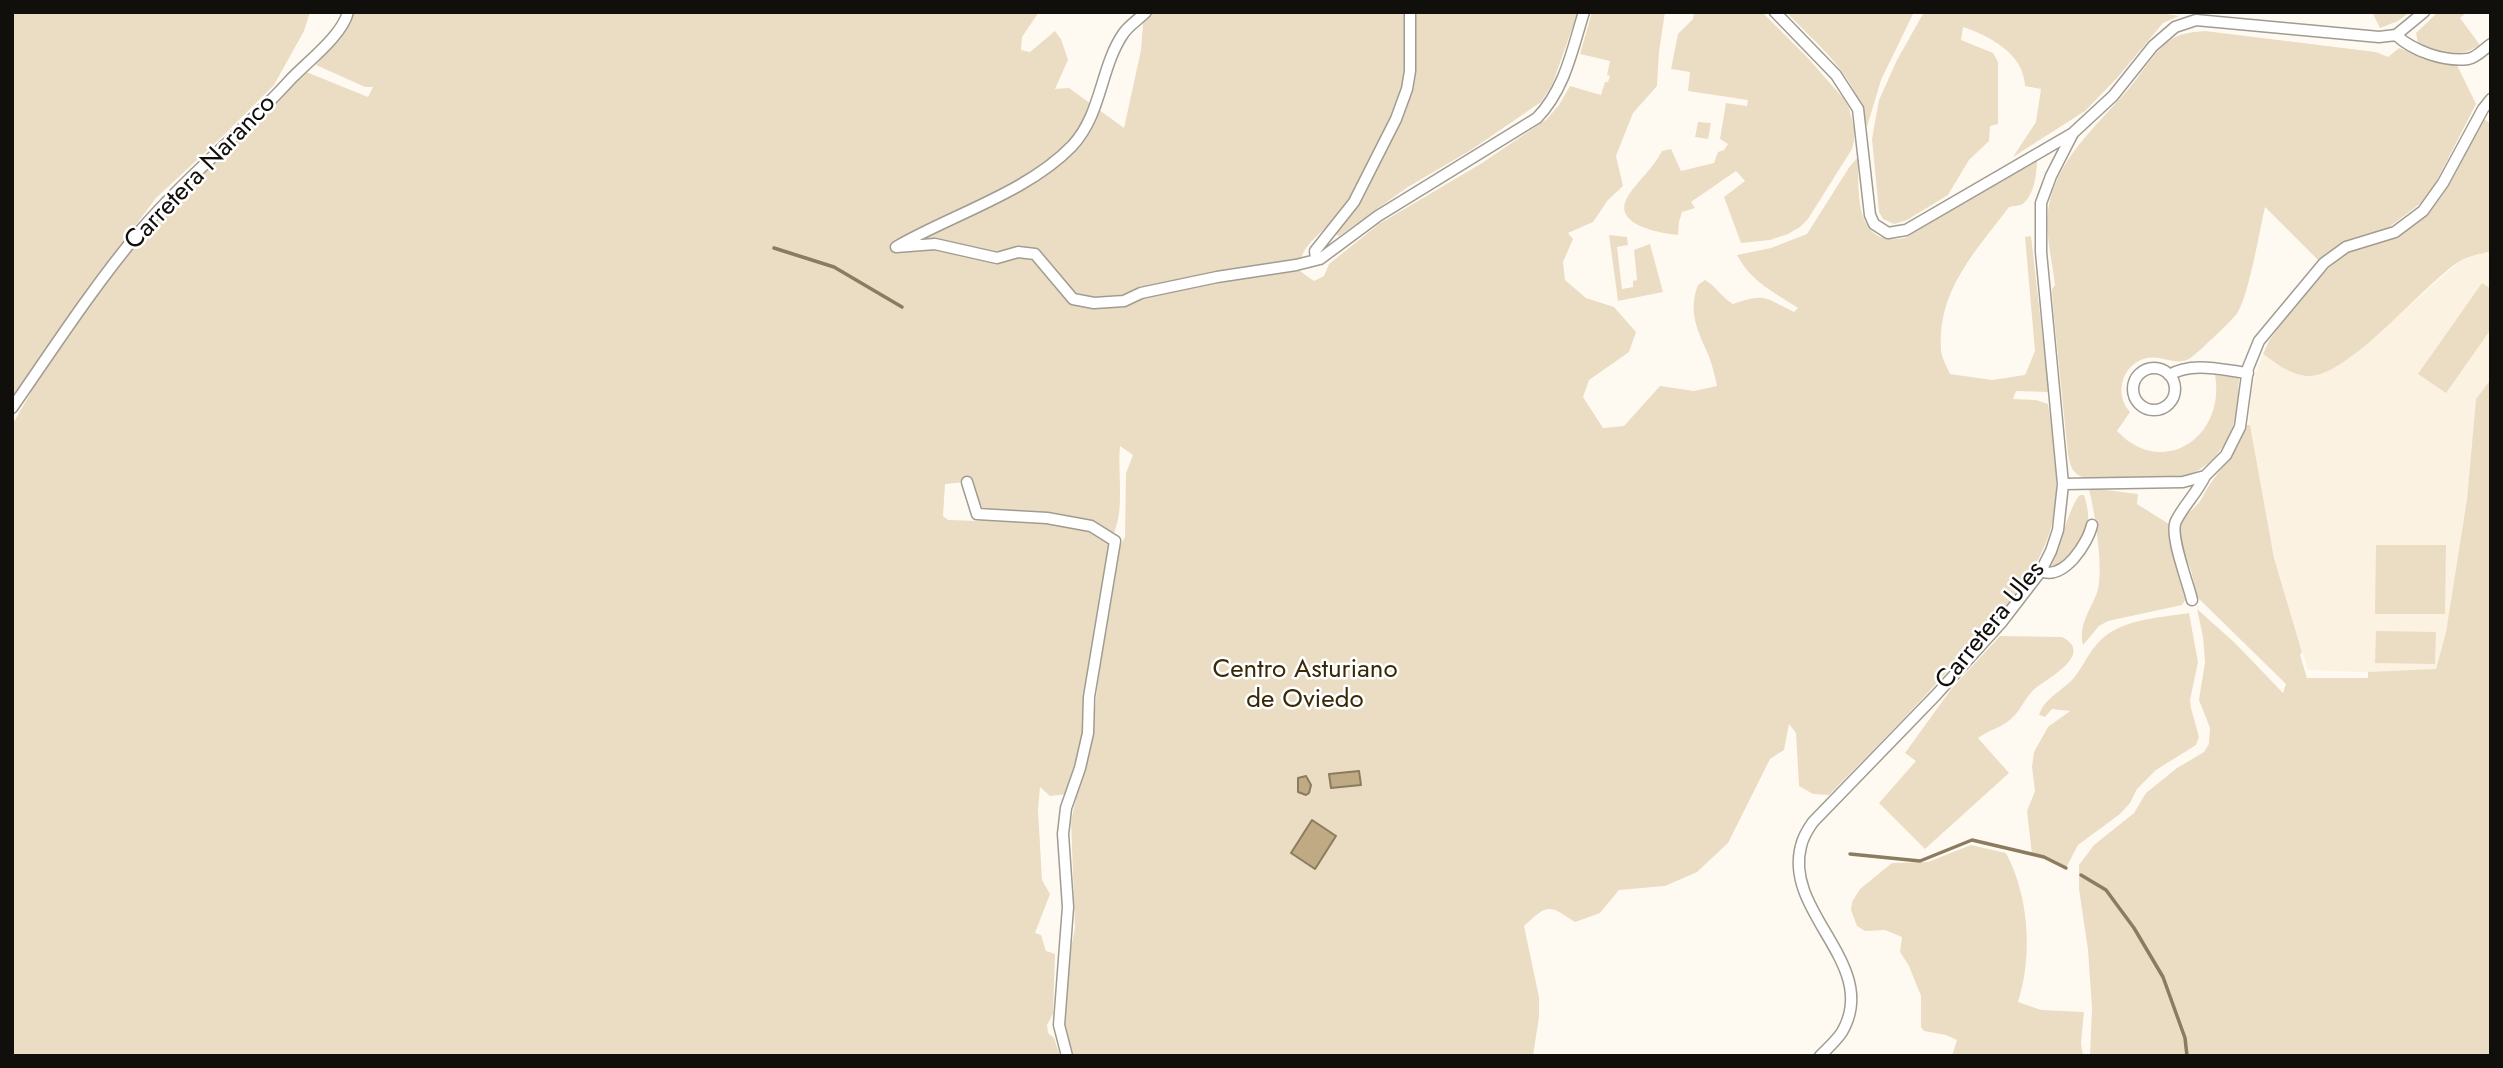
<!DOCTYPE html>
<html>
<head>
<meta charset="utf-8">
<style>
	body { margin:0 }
	#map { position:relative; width:2503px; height:1068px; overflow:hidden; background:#fffaf1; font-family:Jost,sans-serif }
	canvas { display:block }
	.frame { position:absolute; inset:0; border:14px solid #110f0c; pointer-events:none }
</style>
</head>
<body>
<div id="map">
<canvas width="2503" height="1068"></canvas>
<div class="frame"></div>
</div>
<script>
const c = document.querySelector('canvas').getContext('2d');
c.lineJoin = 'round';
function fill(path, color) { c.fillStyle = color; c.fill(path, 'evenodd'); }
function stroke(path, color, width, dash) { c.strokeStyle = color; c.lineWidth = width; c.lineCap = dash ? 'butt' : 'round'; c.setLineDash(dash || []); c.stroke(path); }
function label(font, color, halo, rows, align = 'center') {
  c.font = font + ' Jost,sans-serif'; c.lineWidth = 5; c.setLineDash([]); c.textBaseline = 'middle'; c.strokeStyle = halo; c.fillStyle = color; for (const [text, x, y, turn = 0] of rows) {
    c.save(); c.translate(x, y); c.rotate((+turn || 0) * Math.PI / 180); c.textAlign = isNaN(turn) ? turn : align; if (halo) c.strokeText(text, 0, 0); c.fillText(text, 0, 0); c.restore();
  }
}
fill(new Path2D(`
	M2491,251v128l-15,20 -9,100 -21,133 -10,37 -53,4 -75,-3 -34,-112 -25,-139 3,-35 11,-30 17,12 81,-17 100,-89z`), '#fcf2e1');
fill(new Path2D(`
	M12,12h298l-6,19 -30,54 -49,49 -69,64 -53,71 -91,131z
	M354,12h685l-17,25 -1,13 9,2 25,-21 6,8 7,21 -13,29 14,-1 55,40 17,-78 3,-38h434l-26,73 -11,17 -70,48 -63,37 -69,49 -14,-8c-13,13 -27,24 -25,43l14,10 10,-5 5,-12 50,-40 103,-61 65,-44 12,-14 11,-19 31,9 4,-13h3l2,-6 -3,-1 3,-14 -30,-7 12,-42h73l-6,40 -2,34 -24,27 -17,43 7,30 -15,14 -15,22 -25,11 5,6 -10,23 2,18 21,18 28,9 22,25 -7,20 -40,28 -6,17 20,31 21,-2 36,-40 34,5 23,-5c-2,-10 -5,-22 -9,-32 -11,-24 -20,-43 -10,-69l7,-5c12,7 15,16 28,24 32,-11 31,-7 61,8l4,-4c-24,-16 -47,-26 -61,-53l34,-7 36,-14 43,-68 8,-9c1,34 -5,91 47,81l132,-78c0,13 -3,38 -16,45 -3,1 -8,1 -12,2 -32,43 -72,83 -68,142 0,8 6,18 9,25l42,6 33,-5 10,-24 -10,-114 6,-1 18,156 -33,-1 -3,8 23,1 12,4c6,41 14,87 2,127 -16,51 -54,87 -89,125 -42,48 -87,93 -132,139l-16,-1 -14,-8 -3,-53 -7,-9 -5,26 -14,9 -42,84 -31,29 -32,14 -46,4 -19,23 -25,9c-27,-18 -27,-18 -51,4l15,71v20l-6,39h-459l-9,-23 -1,-19 5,-56 6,-30 -4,-107 23,-103 9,-84 13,-81 9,-16 1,-64 7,-18 -13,-9c-3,30 7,70 -11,96l-27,199 -14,53 -18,2 -10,-9 -2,23 4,70 8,14 -15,39 6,2 5,16 9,3 -2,60 -6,11 1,8 6,5 6,18h-1048v-631l62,-107 66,-87 164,-160 64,26 5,-10h-8l-49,-22 24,-28zM967,482l13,39 -32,-1 -5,-4 2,-32z
	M1694,12h68l46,46 35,40 6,10 5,20v13l-2,8 -44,70 -8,8 -12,7 -18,6 -29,3 -17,-46 21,-16 -9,-10 -45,31 4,6 -13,4 -3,10 -1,13c-18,-2 -68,-10 -50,-39 10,-16 24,-26 34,-45l9,-2 10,22 33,-8 4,-11 6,-2 4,-6 -8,-5 6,-36 21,3 1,-6 -60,-9 2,-19 -19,-3 7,-35 15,-15z
	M1786,12h128l-33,68 -14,47c-8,-49 -48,-81 -81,-115z
	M1924,12h232l23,4 -16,7 -46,55 -32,33 -72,46 23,-35 5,-33 -16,-3c-1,-32 -35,-50 -62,-59l-2,13 32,13 5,9v62l-8,2 -1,15 -20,19 -21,35 -41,25 -13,4 -11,-5 -4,-7 -7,-73 7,-39 18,-40z
	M2372,12h38l-12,9 -18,7z
	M2438,12h29l-7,6 20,27c-21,14 -40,8 -62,-1l-2,-11z
	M2205,31l171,21 12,5 11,-9 26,10 32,7 19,39 -45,88 -10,11 -33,25 -43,13 -27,19 -53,-53c-5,22 -17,94 -29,108 -6,7 -41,41 -47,44 -13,7 -27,-4 -42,-1 -24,5 -34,35 -17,54l-13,19c45,48 109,7 98,-56l24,3c-1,14 -1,30 -5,44 -6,24 -27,49 -50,54l-99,2c-13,-4 -15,-12 -17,-24l-15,-147 -1,-18 3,-4c-3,-28 -12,-57 -5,-85 12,-47 51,-78 81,-114 10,-12 25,-36 38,-45 10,-8 24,-9 36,-10z
	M2483,118l8,6v127c-10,3 -23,5 -31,10 -36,22 -113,119 -154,115 -17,-2 -30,-13 -43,-22l6,-13c19,-26 49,-68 75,-85 24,-16 52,-14 78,-37 28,-26 43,-67 61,-101z
	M1698,122l13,1 -3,16 -13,-2z
	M1609,235l18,2 1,8 -11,2 5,42 11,-2v-6l4,-1 -3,-30 16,-6 13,48 -45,9z
	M2482,283l9,6v40l-45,64 -28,-19z
	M2491,379v677h-401l2,-48 -4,-58 -9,-61v-24l15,-20 40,-32 12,-20 31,-25 27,-16 5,-8 1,-16 -11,-28 6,-38 -2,-25 -6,-28 38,34 48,50 3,-9 -91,-89c-1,-7 -1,-14 -3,-21 -3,-13 -14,-28 -14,-41 0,-17 17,-22 24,-35 12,-25 37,-44 44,-73h4l24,133 28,94 -2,3 7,23h61v-6l68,-3 10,-37 21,-133 9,-100z
	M2098,489l40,5 -1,10 32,20v12l18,61 -5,8 -74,16 -9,5 -16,19c-6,-25 14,-41 16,-62 3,-22 -4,-71 -10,-93z
	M2080,495h4c3,9 5,18 4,28 -1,17 -19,43 -37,44 7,-16 19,-63 29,-72z
	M2376,545h70l-1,69h-70z
	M2189,613l9,49 -8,38 1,8 8,29 -3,8 -40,25 -19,19 -7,14 -10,11 -42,31 -12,23 -22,-11 -12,-3 -5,-43 8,-20 -3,-24 2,-15 14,-25 22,-16 -18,-2 -7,8 -6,-2c6,-17 20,-22 33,-35 10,-11 15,-25 25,-36 21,-25 61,-26 92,-31z
	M2376,631l60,1 -1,32 -60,-1z
	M2000,636l62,1c32,16 -11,40 -25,50 -11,8 -15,22 -25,31 -9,9 -23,12 -34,20l31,35 -84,76 -46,-46 37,-42 -11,-8 47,-65z
	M1971,845l35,8c23,43 27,103 12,149l23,8 43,2 -3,31 2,13h-131l5,-16 -11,-5 -22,-4 -3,-4v-31l-12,-30 -9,-14 2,-15 -17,-7 -20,1 -8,-5 -6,-16 1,-8 8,-13 32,-26 36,-1z`), '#ebddc4');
const water = new Path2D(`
	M1359,771l2,14 -30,3 -2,-14z
	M1306,776l5,9 -2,8 -3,2 -8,-3v-14z
	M1312,820l24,16 -21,33 -24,-16z`);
fill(water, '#bfaa83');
stroke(water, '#8b7c5f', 2);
stroke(new Path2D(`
	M774,248l60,19 68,40
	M1850,854l70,7 52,-21 72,17 22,11
	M2081,875l25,15 28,38 29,49 22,61 2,18`), '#8b7c5f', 3.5);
const street = new Path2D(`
	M1146,12c-7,7 -18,14 -23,22 -23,34 -21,80 -51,112 -44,46 -121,69 -176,101l39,-3 62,14 21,-6 17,2 38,45 21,4 30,-2 17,-8 76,-16 79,-12 24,-6 58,-43 159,-98c28,-29 35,-68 47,-106
	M1775,12l61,63 22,34 12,106 4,9 14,9 18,-3 167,-97 40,-37 40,-50 22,-19 21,-7 183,17 17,-2 28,-23
	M2396,35c17,16 48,27 72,24 8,-1 16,-10 23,-15
	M1316,258l-1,-7 39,-49 42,-83 11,-30 3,-18v-59
	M2133 389a21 21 0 1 1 42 0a21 21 0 1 1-42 0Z
	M2169,375c24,-14 53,-5 79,-2
	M12,408c41,-59 81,-121 128,-177 46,-54 102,-98 150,-151 17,-18 52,-44 58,-68
	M967,482l10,32 70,4 44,8 24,15 -26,156 -1,36 -8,35 -14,40 -3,26 5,73 -9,118 8,31
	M2063,484l120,-2 22,-6 21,-21 14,-28 8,-59 11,-27 65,-78 22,-16 49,-15 28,-21 20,-28 40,-74 8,-10
	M2041,571c23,10 47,-28 51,-46
	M2192,600c-4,-18 -23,-65 -16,-79 8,-16 21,-28 29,-45
	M1820,1056c7,-7 16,-15 22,-24 39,-67 -59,-119 -41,-186 2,-9 7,-17 12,-24l123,-127 65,-72 40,-52 10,-20 7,-21 5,-46 -22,-232v-49l10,-27 22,-43`);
stroke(street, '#a19c92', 13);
stroke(street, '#fff', 10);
label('26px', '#110f0c', '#fff', [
	["Carretera Naranco",201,173,-46],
	["Carretera Ules",1991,626,-51]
]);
label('26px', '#382806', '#fff', [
	["Centro Asturiano",1305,671],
	["de Oviedo",1305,701]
]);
</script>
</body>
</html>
